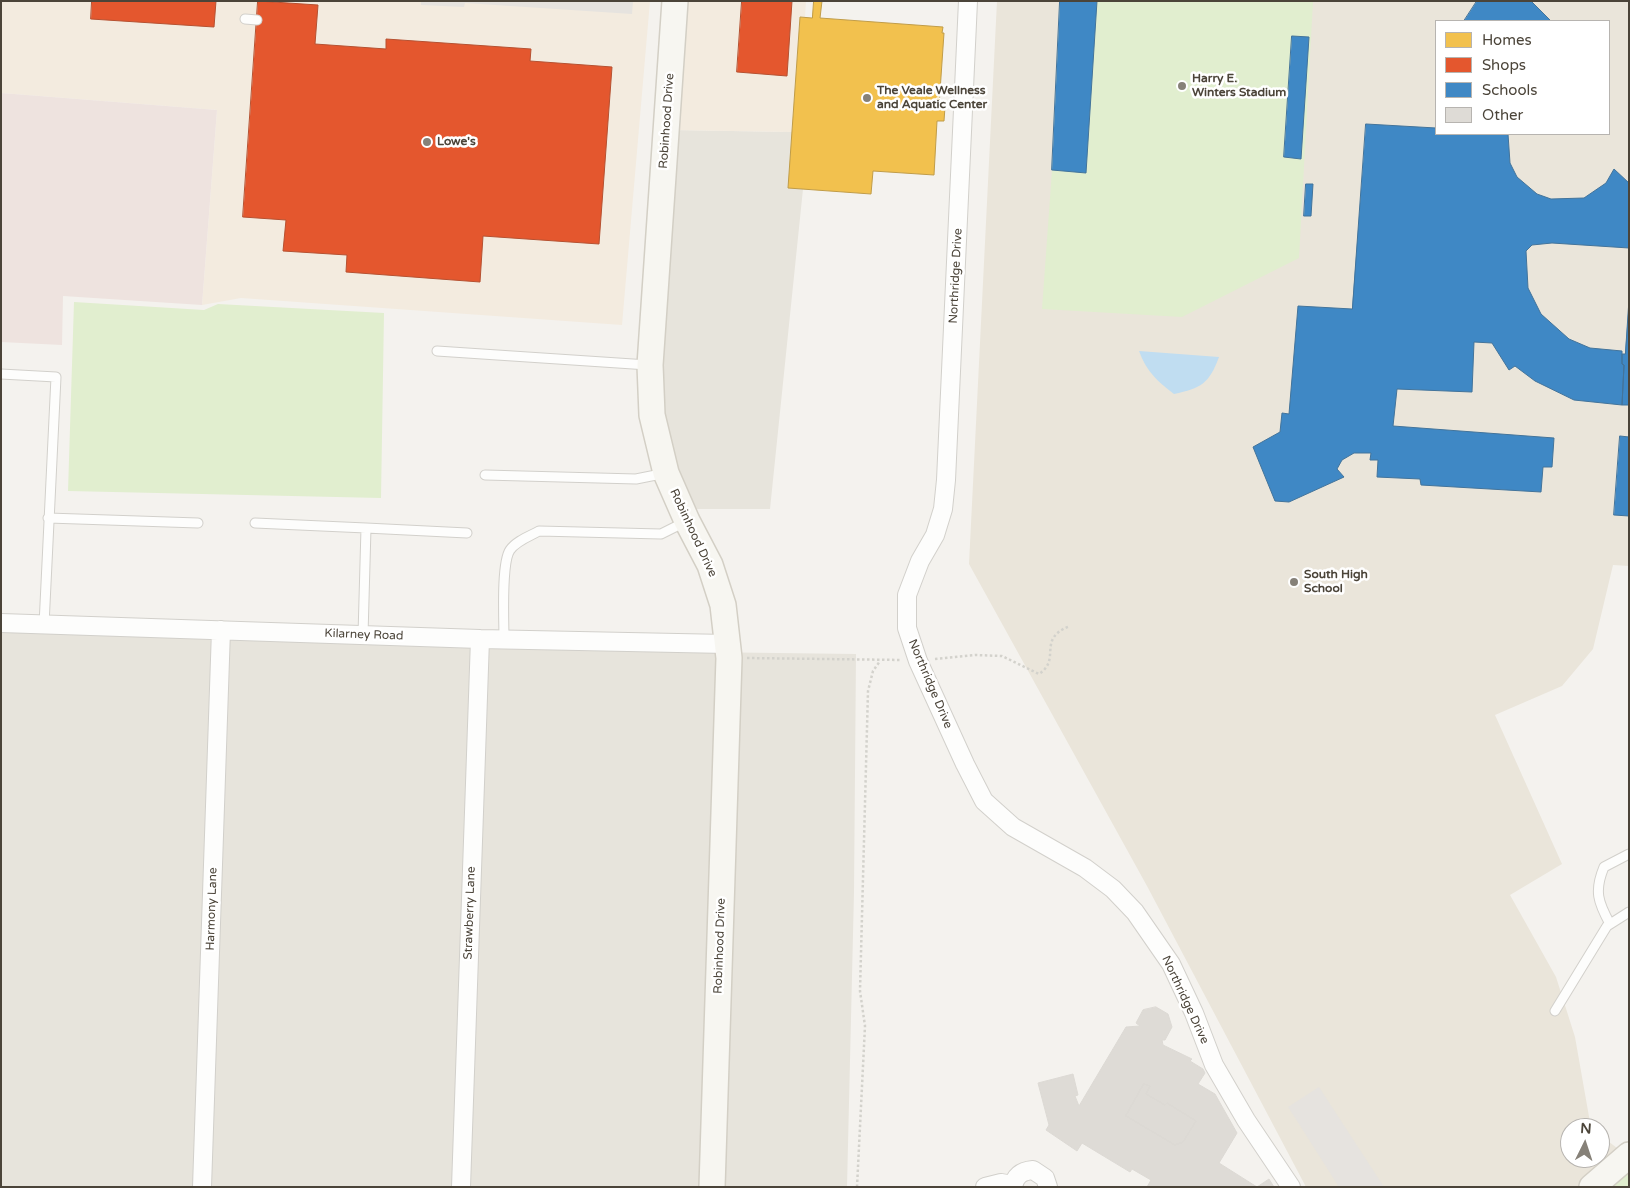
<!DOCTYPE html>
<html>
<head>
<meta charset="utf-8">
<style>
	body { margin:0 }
	#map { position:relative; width:1630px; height:1188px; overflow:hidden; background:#f4f2ee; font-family:"Varela Round",sans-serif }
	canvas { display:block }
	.frame { position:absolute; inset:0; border:2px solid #4b4439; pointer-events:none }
	.legend { position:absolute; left:1435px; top:20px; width:175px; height:115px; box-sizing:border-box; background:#fff; border:1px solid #b7b4b0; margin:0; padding:6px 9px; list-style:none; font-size:15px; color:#4b4439 }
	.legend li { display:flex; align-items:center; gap:10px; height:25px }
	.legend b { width:25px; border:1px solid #b7b4b0 }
	.north { position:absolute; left:1560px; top:1118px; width:50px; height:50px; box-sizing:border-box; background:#fff; border:1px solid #b7b4b0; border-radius:50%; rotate:4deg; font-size:14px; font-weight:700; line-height:20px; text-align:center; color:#4b4439 }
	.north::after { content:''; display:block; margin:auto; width:18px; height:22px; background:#868178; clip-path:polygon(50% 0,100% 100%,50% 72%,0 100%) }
</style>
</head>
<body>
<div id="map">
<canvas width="1630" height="1188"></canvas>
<div class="frame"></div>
<ul class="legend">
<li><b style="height:14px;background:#f2c14e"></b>Homes</li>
<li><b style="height:14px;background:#e4572e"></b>Shops</li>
<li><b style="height:14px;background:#3f88c5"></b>Schools</li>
<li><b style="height:14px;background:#dedbd6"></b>Other</li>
</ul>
<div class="north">N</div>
</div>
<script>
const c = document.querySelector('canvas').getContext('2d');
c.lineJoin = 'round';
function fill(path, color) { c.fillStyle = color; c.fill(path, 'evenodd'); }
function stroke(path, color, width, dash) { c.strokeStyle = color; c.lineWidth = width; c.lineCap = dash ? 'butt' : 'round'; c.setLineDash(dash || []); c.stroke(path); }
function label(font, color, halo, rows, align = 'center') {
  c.font = font + ' "Varela Round",sans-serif'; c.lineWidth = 5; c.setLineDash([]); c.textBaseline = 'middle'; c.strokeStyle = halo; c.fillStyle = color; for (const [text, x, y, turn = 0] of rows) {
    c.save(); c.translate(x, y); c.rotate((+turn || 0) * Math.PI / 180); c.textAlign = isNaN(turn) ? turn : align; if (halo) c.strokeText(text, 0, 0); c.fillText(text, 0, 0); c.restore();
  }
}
fill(new Path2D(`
	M673,130l119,2 11,57 -33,320h-77l-11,-19 -24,-92z
	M1,629l698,23 157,2 -2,238 -7,295h-846z`), '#e7e4dc');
fill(new Path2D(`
	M1,1h649l-28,324 -381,-27 -39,7 15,-195 -216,-17z
	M682,1h124l-1,16h-5l-8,115 -119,-2z`), '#f3ebdf');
fill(new Path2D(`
	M997,1h632v565l-16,-1 -20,84 -31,37 -67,29 67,149 -52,31 46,82 19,60 16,91h-21v30h30v-23l17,13 -38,39h-273l-159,-301 -178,-322zM1436,21h173v113h-173z`), '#eae5da');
fill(new Path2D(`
	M1,93l216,17 -15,195 -139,-9 -1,49 -61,-3z`), '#eee3df');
fill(new Path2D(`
	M1060,1h253l-14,257 -117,59 -140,-8 10,-139z
	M74,302l130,8 14,-6 166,9 -3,185 -313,-7z
	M1629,1155v32h-37z`), '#e1eecf');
fill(new Path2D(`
	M421,1h212l-1,13 -167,-11 -1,4 -43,-2z
	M1319,1087l65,100h-45l-40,-63 -11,-17z`), '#e6e3df');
fill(new Path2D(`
	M1139,351l80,6c-10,27 -18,31 -45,37 -16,-12 -28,-23 -35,-43z`), '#c0ddf1');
const homes = new Path2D(`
	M814,1h8l-2,17 123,9 -1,6h2l-5,73 6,1 -1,14h-7l-3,54 -61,-4 -2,23 -83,-6 12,-171 12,1z`);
fill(homes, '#f2c14e');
stroke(homes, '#c09c48', 1);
const shops = new Path2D(`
	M92,1h124l-2,26 -123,-8z
	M258,1l60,4 -3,39 71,5v-10l145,10 -1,12 82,6 -13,177 -116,-8 -3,46 -134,-10 1,-17 -64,-4 3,-31 -43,-3z
	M742,1h50l-5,75 -50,-4z`);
fill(shops, '#e4572e');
stroke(shops, '#b65131', 1);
const schools = new Path2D(`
	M1060,1h37l-11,172 -34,-3z
	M1477,1h54l20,20h-87z
	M1292,36l17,1 -8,122 -17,-2z
	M1366,124l70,4v6h72l2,29 7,14 20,17 14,5 33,-1 22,-15 8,-14 15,14v65l-77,-5 -20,2 -6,6 2,37 13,26 28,25 21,9 32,3v13l2,1 -2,40 -48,-5 -39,-19 -20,-15 -6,4 -17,-27 -18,-1 -2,50 -75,-3 -4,37 161,12 -2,29h-9l-2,25 -120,-7 -1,-6 -43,-2 1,-17h-8l1,-7h-17l-12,7 -5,9 7,8 -55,25 -14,-1 -22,-54 27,-15 2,-19 7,1 9,-108 54,3z
	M1306,184h7l-2,32h-7z
	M1629,300v105h-7l2,-40 -2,-1v-10h3z
	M1620,436l9,1v79l-15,-1z`);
fill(schools, '#3f88c5');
stroke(schools, '#43749b', 1);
const building = new Path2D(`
	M1156,1007l12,7 4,13 -7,13h-3l1,5 29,14 -2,2 13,8 2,4 -7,11 17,10 22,39 -18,30 38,24 12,-8 5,8h-127l4,-7 -19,-11 -2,3 -48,-29 -5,8 -31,-21 3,-5 -11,-42 35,-9 5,21 -3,1 4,10 47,-79 14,-1 -4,-3 7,-13zM1144,1084l6,2 -4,8 19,11 2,-2 29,18 -13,21 -8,3 -49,-29z
	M1144,1084l6,2 -4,8 19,11 2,-2 29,18 -13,21 -8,3 -49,-29z`);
fill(building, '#dedbd6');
stroke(building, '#dcd9d4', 1);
const lane = new Path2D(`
	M245,19l12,1
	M437,351l211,14
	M1,374l55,3 -12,248
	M485,475l151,4 30,-6
	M48,518l150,5
	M255,523l111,5 -3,107
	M366,528l101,5
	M504,639c0,-18 -3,-76 6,-89 6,-9 20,-14 29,-19l122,3 26,-13
	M1610,924c-12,-22 -16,-33 -6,-57l25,-13
	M1555,1011l52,-85 22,-14`);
const street = new Path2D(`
	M968,1l-22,479 -3,29 -8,26 -15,26 -13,34v33l11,33 47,103 19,37 29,26 72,41 28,21 22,23 36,52 23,49 20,52 32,55 45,67
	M1,623l479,16 247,5
	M202,1187l19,-557
	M461,1187l19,-548
	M985,1187l16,-4 12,2
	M1013,1187c2,-12 9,-16 20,-17l12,8 3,9`);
const secondary = new Path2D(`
	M675,1l-25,364 2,50 14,58 21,48 23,44 13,40 6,53 -17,529
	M1592,1187l37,-32`);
stroke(lane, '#d2d0cb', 11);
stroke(street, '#d2d0cb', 20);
stroke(secondary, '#d3cfc5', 28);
stroke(new Path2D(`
	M747,658l155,2
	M935,659l41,-4 26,1 37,18c23,-15 -3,-35 31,-48
	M857,1187l8,-161 -5,-35 8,-300 5,-20 7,-10`), '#d3d2cc', 2.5, [2.5, 2.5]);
stroke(lane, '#fdfdfc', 9);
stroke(street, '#fdfdfc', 18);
stroke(secondary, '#f7f6f1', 25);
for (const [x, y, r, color] of [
	[1182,86,5,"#868178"],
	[867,98,5,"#868178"],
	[427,142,5,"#868178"],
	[1294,582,5,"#868178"]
]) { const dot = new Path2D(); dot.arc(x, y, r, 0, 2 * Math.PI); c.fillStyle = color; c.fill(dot); stroke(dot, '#fff', 2); }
label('bold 12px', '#4b4439', '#fff', [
	["Harry E.",1192,79],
	["Winters Stadium",1192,93],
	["The Veale Wellness",877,91],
	["and Aquatic Center",877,105],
	["Lowe's",437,142],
	["South High",1304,575],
	["School",1304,589]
], 'left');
label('12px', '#4b4439', '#fff', [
	["Robinhood Drive",667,121,-86],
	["Northridge Drive",956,276,-87],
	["Robinhood Drive",693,533,65],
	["Kilarney Road",364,635,2],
	["Northridge Drive",930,684,67],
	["Harmony Lane",212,909,-88],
	["Strawberry Lane",470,913,-88],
	["Robinhood Drive",720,946,-88],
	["Northridge Drive",1185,1000,65]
]);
</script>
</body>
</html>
